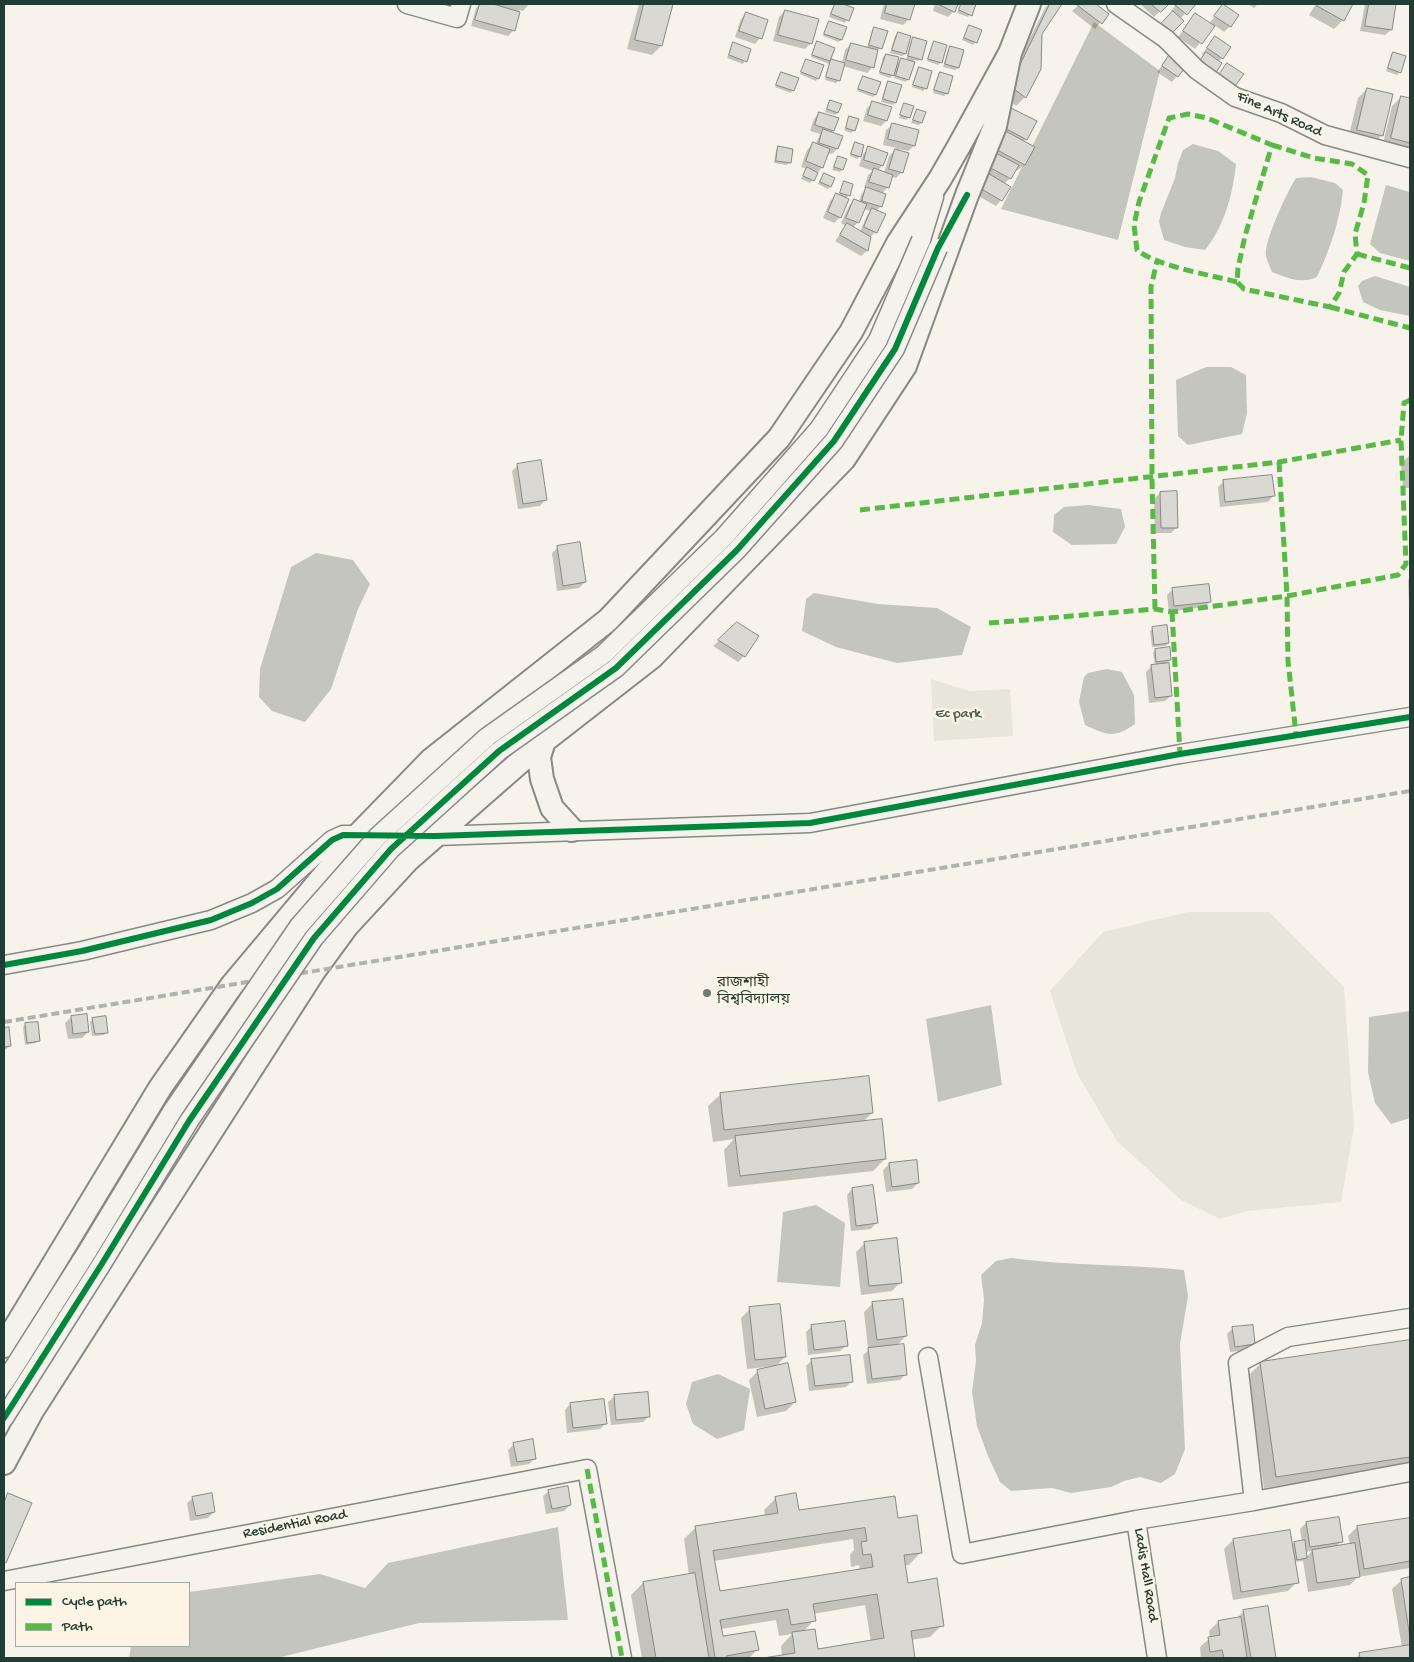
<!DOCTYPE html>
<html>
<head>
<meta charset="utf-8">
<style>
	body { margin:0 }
	#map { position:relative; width:1414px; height:1662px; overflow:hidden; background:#f7f3ea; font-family:"Gochi Hand",sans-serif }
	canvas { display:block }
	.frame { position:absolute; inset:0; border:5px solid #1f3d34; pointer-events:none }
	.legend { position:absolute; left:15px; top:1582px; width:175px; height:65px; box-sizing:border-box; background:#fcf5e5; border:1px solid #a4ab9e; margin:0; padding:6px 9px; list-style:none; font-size:15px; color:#1f3d34 }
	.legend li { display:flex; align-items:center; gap:10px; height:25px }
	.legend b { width:25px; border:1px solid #a4ab9e }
</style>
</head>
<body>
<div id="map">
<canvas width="1414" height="1662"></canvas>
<div class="frame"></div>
<ul class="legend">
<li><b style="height:6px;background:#00873e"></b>Cycle path</li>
<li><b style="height:6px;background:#58b947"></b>Path</li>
</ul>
</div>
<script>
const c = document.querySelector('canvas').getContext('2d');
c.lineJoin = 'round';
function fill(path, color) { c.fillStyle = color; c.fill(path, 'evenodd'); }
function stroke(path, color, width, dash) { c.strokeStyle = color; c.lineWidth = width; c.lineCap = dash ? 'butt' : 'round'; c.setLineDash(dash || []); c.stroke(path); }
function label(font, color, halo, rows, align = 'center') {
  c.font = font + ' "Gochi Hand","Noto Sans Bengali",sans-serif'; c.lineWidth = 5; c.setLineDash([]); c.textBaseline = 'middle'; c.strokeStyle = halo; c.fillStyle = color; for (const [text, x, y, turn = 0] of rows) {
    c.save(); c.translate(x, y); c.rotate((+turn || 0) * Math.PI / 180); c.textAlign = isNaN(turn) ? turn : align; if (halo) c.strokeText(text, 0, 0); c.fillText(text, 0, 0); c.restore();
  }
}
fill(new Path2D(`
	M931,679l38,12 41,-2 3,47 -79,5z
	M1188,912h81l75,75 10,140 -13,75 -94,9 -27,8 -39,-19 -65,-60 -39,-67 -27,-82 53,-59z`), '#e8e5da');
fill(new Path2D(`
	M1094,22l66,49 -42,169 -117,-31z
	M1193,144l25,7 18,13c-3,30 -12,63 -31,86l-20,-3 -21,-7 -5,-18 2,-9 14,-35 3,-15 5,-13z
	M1311,177l24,6 8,7c-3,31 -13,59 -26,87 -16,7 -30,1 -45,-5 -2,-5 -5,-11 -6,-16 -3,-13 22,-66 30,-78z
	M1386,185l24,7v69l-30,-8 -10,-9z
	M1375,276l35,11v29l-30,-6 -17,-8 -5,-16 4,-5z
	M1206,367h25l15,8 1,38 -5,21 -54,11 -10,-9 -2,-56z
	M1088,505l33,4 4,18 -9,17 -44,1 -19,-13 1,-17 10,-8z
	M316,553l37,7 17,24 -12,25 -27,80 -26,33 -33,-11 -13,-14 1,-28 31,-102z
	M814,593l64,11 59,4 34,19 -9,28 -65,8 -61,-16 -34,-16 4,-32z
	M1107,669l15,3 12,23 1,29c-21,15 -28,11 -50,1l-6,-23 5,-25 4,-4z
	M991,1005l11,80 -64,17 -12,-83z
	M1410,1011v107l-19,6 -16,-21 -7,-31 1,-55z
	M816,1205l29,18 -5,64 -63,-5 6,-70z
	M1011,1258c58,8 115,6 173,12l4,26 -8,48 5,105 -10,25 -14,9 -21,-6 -16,4 -13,6 -40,6 -19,-5 -41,3 -11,-9 -12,-26 -11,-30 -5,-34 4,-31 -1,-16 7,-22 2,-24 -3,-24 15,-14z
	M718,1374l32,15 -6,41 -27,9 -24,-15 -7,-20 6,-22z
	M558,1527l10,93 -149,3 -142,35h-148l2,-12h58v-54l131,-18 45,14 23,-25z`), '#c4c6bb');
fill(new Path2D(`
	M480,4h11l7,3 1,-3h30l-6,7 -4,-1 -5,20 -6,6 -37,-10 5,-18z
	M639,4h33l-11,42 -9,9 -25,-6z
	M835,4l17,4 -7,15 -16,-6z
	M884,4h29l-4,15 -6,6 -23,-6z
	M935,4h22l-3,7 -6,6 -15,-6z
	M961,4h14l-7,13 -11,-4z
	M1049,4h12l-20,30 -2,35 -14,28 -9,9 -14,-11 43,-87z
	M1080,4h14l13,10 -12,15 -23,-18z
	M1140,4h27l-13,13z
	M1177,4h17l-14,15 -9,-8z
	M1248,4h10l-4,4z
	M1316,4h36l-9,16 -9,9 -25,-14z
	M1365,4h30l-4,26 -6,5 -25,-4z
	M1223,5l7,21 -6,6 -10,-7 -19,24 -17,-12 18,-23 13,10z
	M785,11l26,32 -6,6 -32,-8 6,-24z
	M747,14l13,24 -5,6 -20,-7 6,-18z
	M830,22l11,18 -2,2 -16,-6z
	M969,26l7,16 -3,3 -11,-5z
	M874,28l7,20 -4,2 -4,17 -6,6 -24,-7 -4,14 -3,3 -11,-3 4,-16 -18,-7 4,-12 2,-2 12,17 13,3 3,-13 6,-6 16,4 5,-17z
	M898,34l12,3 -5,17 -3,2 -12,-3 5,-17z
	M1215,37l7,21 -4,4 -25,9 11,-15 -2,-2z
	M914,39l7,20 -3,2 -4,-1 -6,19 -2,3 -12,-4 2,-6 -6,6 -11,-4 4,-17 3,-2 10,10 6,-6 4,1 5,-19z
	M934,42l7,20 -3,3 -11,-4 5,-16z
	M734,44l16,6 -7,14 -16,-6z
	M951,48l11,3 -4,17 -3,2 -12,-3 5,-17z
	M1394,54l6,18 -3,3 -11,-4 5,-15z
	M1170,55l7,21 -5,6 -15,-10z
	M807,60l11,18 -2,3 -16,-7z
	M919,68l7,20 -3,3 -11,-4 5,-16z
	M781,73l16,6 -6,14 -16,-6z
	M940,73l7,20 -3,3 -11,-3 5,-17z
	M864,77l11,18 -2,2 -16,-6z
	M888,82l7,20 -2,3 -12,-3 5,-17z
	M1367,89l15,46 -9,9 -25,-5 10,-41z
	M1401,97l9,3v49l-28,-2 10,-41z
	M830,101l7,12 -2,2 -10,-3z
	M873,103l13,18 -5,5 -18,-5 4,-13z
	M905,105l4,12 -3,3 -7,-2z
	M917,110l4,13 -2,2 -8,-2z
	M819,113l14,18 -2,2 6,16 -5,5 -5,-1 -5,14 -12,16 -9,-4 6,-10 -6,-2 6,-17 6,-6 2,1 5,-11 -10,-3 4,-12z
	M1003,114l23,25 -3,3 10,6 -9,17 -6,5 -3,-1 -5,9 -6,6 -3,16 -5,6 -23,-13z
	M850,118l4,12 -3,3 -7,-3z
	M892,125l22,21 -6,5 -9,-2 3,23 -6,6 -5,-2 -3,11 -6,6 -1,13 -5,5v21l-6,5 -3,14 -6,5 -26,-15 11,-15 -5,-3 8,-17 5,-6 5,2 2,-7 6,-7h-3l4,-13 5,-4 -14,-5 4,-12 6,-6 17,6 -4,12 -5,5 7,2 5,-17 8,-8 -14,-3 3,-15zM864,209l7,2 -4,4 -7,17 -7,-4 5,-6z
	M855,144l5,12 -3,3 -7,-3 3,-10z
	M778,148l12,14 -3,3 -13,-2 2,-13z
	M838,157l4,13 -2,2 -8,-2z
	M824,174l6,12 -2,3 -10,-5z
	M845,183l4,12 -4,4 -5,18 -6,6 -11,-5 7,-17 6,-6 2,1z
	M1410,455v33h-7l-2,-24z
	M518,465l27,35 -5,6 -22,3 -6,-38z
	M1223,482l50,14 -5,6 -48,5 -2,-20z
	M1160,493l17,34 -6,6h-16l-1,-34z
	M558,547l27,35 -6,6 -22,3 -5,-38z
	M1410,578v25l-1,1 -1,-24z
	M1172,590l38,12 -6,5 -35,5 -2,-17z
	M737,624l20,12 -13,20 -6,6 -25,-16z
	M1153,628l15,15 -2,3 -14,1 -2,-16z
	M1155,650l15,10 -5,5 6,31 -6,5 -16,2 -3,-31 6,-6h3l-2,-13z
	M71,1017l17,15 -6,6 -14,1 -3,-16z
	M93,1019l13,13 -2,3 -12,1 -2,-14z
	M25,1024l14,17 -3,2 -11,2 -2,-18z
	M4,1029h4l2,17 -6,5z
	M721,1094l151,19 -10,10 23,36 -12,12 -145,16 -4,-37 10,-11 -21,3 -5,-36z
	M889,1164l29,19 -6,6 -26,3 -3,-22z
	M852,1189l24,34 -5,6 -20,2 -4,-36z
	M865,1243l36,39 -9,9 -31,4 -5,-43z
	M873,1303l33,33 -11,11 11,27 -6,6 -33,4 -4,-29 8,-7h-3l-4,-36z
	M750,1309l35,48 -11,11 21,34 -9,9 -29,6 -8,-37 9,-9 16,-3v-2l-27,3 -6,-51z
	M812,1326l34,20 -6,5 -32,4 -2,-23z
	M1233,1328l21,16 -6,6 -18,2 -3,-18z
	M1410,1342v125l-146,21 -16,-112 12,-12z
	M812,1360l40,21 -6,6 -37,4 -3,-25z
	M614,1397l35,19 -6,6 -32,3 -3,-23z
	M570,1404l35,20 -5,5 -33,4 -2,-23z
	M514,1444l21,14 -6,6 -18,3 -3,-17z
	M549,1491l21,14 -6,6 -18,3 -3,-18z
	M8,1495l-3,67 -1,2v-65z
	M193,1498l21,14 -6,6 -18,3 -3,-18z
	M776,1498l22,13 99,9 24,32 -12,13h-5l3,19 35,41 -12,12 -19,3 3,18h-143l11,-2 -1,-10 11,-12 -13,2 -3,-16 -55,9 1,9 35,12 -8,8h-107l-11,-63 12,-12 46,-8 -5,-36 12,-12 69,-10 -1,-7zM853,1539l1,11 -4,5 1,12 8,-2 1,5 -141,22 -5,-31zM865,1605l6,37 -54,9 -14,-19 11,-12 -1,-6z
	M1410,1519v49l-52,9 -8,8 -42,7 -5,-31 -9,1 3,20 -9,9 -55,9 -9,-51 9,-9 59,6 2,-3 8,-1 -2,-13 6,-6 35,18 -5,6 14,-2 -2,-9 9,-9zM1312,1551l-6,6 -1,-5z
	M1410,1579v79h-54l4,-4 42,-7 -10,-58 10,-9z
	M1267,1608l8,50h-74l-1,-11 10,-9 -1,-7 9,-9 18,-3 8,-8z`), '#0003');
const building = new Path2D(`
	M480,4h13l27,8 -5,19 -40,-11z
	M644,4h29l-11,42 -27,-6z
	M835,4h8l11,4 -5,13 -18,-7z
	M887,4h28l-5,16 -25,-7z
	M938,4h20l-3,8z
	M961,4h15l-4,12 -13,-6z
	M1050,4h12l-20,30 -1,35 -15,29 -16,-12z
	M1078,4h18l13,10 -7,10 -25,-19z
	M1151,4h18l-8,8z
	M1176,4h20l-9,11 -12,-10z
	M1223,4l16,11 -8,12 -17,-11z
	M1319,4h34l-9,17 -27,-15z
	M1369,4h27l-4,26 -27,-4z
	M785,10l34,9 -7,25 -34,-9z
	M1173,11l11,10 -14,14 -10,-10z
	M746,12l22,8 -6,19 -23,-8z
	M1195,13l20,13 -13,18 -19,-13z
	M829,21l18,6 -5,13 -18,-6z
	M969,25l13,5 -5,13 -13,-5z
	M874,27l14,4 -6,18 -13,-4z
	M898,32l13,4 -5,18 -14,-4z
	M1215,36l16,11 -8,12 -16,-11z
	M913,37l14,4 -5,19 -14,-4z
	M817,41l18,7 -5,13 -18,-6z
	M934,41l13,4 -5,18 -14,-4z
	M733,42l18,7 -4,13 -18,-7z
	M851,43l27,7 -4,18 -28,-8z
	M950,46l14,4 -5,18 -14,-4z
	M1206,52l16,11 -8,13 -16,-12z
	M1393,52l13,4 -5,17 -13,-5z
	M886,54l13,3 -5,19 -14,-4z
	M1170,54l17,11 -9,12 -16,-11z
	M901,58l14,4 -6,18 -13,-4z
	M806,59l18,6 -5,14 -18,-7z
	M831,59l14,4 -5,18 -14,-4z
	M1227,63l17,11 -9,12 -16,-11z
	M919,67l13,4 -5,18 -14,-4z
	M781,72l18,6 -5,13 -18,-6z
	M940,72l13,4 -5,18 -14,-4z
	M863,76l18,6 -5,13 -18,-6z
	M888,81l14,4 -6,18 -13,-4z
	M1367,88l26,6 -10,42 -26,-6z
	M1401,96l9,2v45l-19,-5z
	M830,100l12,4 -4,9 -11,-4z
	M872,101l20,6 -5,14 -19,-6z
	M904,103l10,3 -4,12 -10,-3z
	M1009,107l28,14 -10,19 -28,-15z
	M917,109l9,3 -4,11 -9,-3z
	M819,112l20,6 -5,13 -19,-6z
	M849,116l10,3 -4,12 -9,-3z
	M892,123l27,7 -4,16 -27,-7z
	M998,127l37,20 -10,18 -37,-20z
	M823,129l20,7 -5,13 -19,-6z
	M813,142l17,7 -7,19 -17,-7z
	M855,142l9,3 -3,12 -10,-3z
	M778,146l15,3 -2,14 -15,-2z
	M868,146l20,7 -5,13 -19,-6z
	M895,149l14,4 -6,20 -14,-4z
	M994,152l25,13 -8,14 -24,-13z
	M838,156l9,3 -4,11 -9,-3z
	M807,167l11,6 -4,8 -11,-5z
	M874,168l19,7 -4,13 -20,-6z
	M986,172l25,15 -9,14 -24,-14z
	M824,173l11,5 -4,9 -11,-5z
	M844,181l9,3 -3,12 -10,-3z
	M866,187l20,7 -4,13 -20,-6z
	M836,193l13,6 -8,19 -13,-6z
	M854,199l13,5 -8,19 -13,-5z
	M872,208l14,6 -9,19 -13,-6z
	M847,223l24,14 -3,14 -28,-16z
	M541,460l6,40 -24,4 -6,-40z
	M1272,475l3,21 -50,6 -2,-22z
	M1177,491l1,37h-17l-1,-36z
	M580,542l6,40 -23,4 -6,-40z
	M1209,584l2,18 -37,4 -2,-18z
	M737,622l22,14 -14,21 -27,-17z
	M1167,625l2,18 -15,2 -2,-18z
	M1170,647l1,13 -15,2 -1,-13z
	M1169,663l3,33 -17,2 -4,-33z
	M87,1014l2,18 -16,2 -2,-18z
	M106,1016l2,17 -13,1 -3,-16z
	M38,1022l2,19 -13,2 -2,-20z
	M9,1027l2,19 -7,1v-19z
	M869,1076l4,37 -149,17 -4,-37z
	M882,1119l4,40 -146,17 -5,-40z
	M917,1160l2,23 -27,4 -3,-24z
	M873,1185l5,38 -22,3 -4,-38z
	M897,1238l5,45 -33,3 -5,-44z
	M903,1299l4,37 -30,4 -5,-38z
	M780,1304l6,53 -31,3 -6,-53z
	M845,1321l3,25 -34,4 -3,-25z
	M1253,1325l2,19 -20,3 -3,-20z
	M1410,1340v117l-134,20 -16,-115z
	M904,1344l3,31 -35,4 -4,-31z
	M850,1355l3,27 -38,4 -4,-27z
	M788,1363l8,39 -31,7 -8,-39z
	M648,1392l2,25 -34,3 -2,-25z
	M604,1399l3,25 -34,4 -3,-25z
	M533,1439l3,20 -19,3 -4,-19z
	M568,1486l3,19 -19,4 -4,-19z
	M8,1493l24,10 -26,60 -2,-1v-59z
	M212,1493l3,19 -19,4 -4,-19z
	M796,1493l3,17 96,-14 3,22 19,-3 5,38 -18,2 4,28 29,-5 7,48 -33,5 4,27h-152l32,-5 -3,-21 23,-3 3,20 66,-11 -7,-44 -64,10 3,17 -25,4 -3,-16 -68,11 3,16 32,-5 4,19 -33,6 1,2h-12l-20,-132 83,-13 -3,-16zM865,1528l2,13 -6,1 2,13 8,-1 2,13 -153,24 -7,-40z
	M1339,1517l4,25 -33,5 -4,-25z
	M1410,1518v43l-46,8 -7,-43z
	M1290,1530l9,53 -58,9 -8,-53z
	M1305,1540l2,18 -10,2 -3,-18z
	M1355,1543l5,34 -43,6 -5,-33z
	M695,1573l14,85h-53l-13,-76z
	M1410,1577v61l-9,-59z
	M1268,1606l8,52h-25l-8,-48z
	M1241,1617l6,41h-23l-2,-8 -12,2 -2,-15 12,-2 -2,-14z
	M1410,1645v13h-50l-1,-5z`);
fill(building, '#dad8d2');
stroke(building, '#868984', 1);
const minor = new Path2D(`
	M407,4l50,14 4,-14
	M1116,4l50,35 31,31 38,27 46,16 44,22 85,23
	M921,240l13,-43
	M4,965l78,-14 129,-31 41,-17 25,-14 55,-49 11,-5 93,1 374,-13 370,-69 230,-37
	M928,1357l34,197 174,-34
	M1254,1501l-16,-138 50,-26 122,-19
	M4,1581l583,-112 35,189
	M1157,1658l-21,-138 118,-19 156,-29`);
const major = new Path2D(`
	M544,741l-5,16 3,22 10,29 20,22
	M4,1346l156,-258 72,-103 125,-149 74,-76 177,-140 171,-182 72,-106 47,-89 42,-64 19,-33 51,-93 19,-49
	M4,1463l28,-52 282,-440 33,-45 61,-66 136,-119 108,-84 192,-198 61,-93 62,-171 28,-69 15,-73`);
stroke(minor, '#868984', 21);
stroke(major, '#868984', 26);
stroke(minor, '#f5f2ec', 18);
stroke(major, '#f5f2ec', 22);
stroke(new Path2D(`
	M4,1022l1406,-231`), '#b0b2ad', 4, [8, 4]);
const minorBridge = new Path2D(`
	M4,1383l83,-131 86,-142 126,-184 79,-90 109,-99 117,-83 120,-117 95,-108 59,-89 43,-100
	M4,1418l99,-156 86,-141 125,-183 77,-89 108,-98 117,-83 121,-118 97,-109 61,-92 43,-101`);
stroke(minorBridge, '#868984', 21, []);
stroke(minorBridge, '#f5f2ec', 18);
stroke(new Path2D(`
	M1272,145l42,13 38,6 16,11 -4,28 -9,31 2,20 -13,18 -5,21 -9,14 -86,-18 -7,-7 1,-14 7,-32z
	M1357,254l53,14
	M1237,282c-27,-7 -80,-16 -100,-32l-3,-25 5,-23 30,-84 19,-4 19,4 65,27
	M1330,307l80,21
	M1279,462l8,134 1,65 8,73
	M860,510l419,-48 122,-22
	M1155,609l-3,-131 -1,-191 6,-26
	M1172,612l8,142
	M989,623l166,-14 17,3 115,-16 111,-21 8,-11 -5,-124 3,-37 6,-3
	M587,1469l35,189`), '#58b947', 5, [10, 5]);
stroke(new Path2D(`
	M4,965l78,-14 129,-31 41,-17 25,-14 55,-49 11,-5 93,1 374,-13 370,-69 230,-37
	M4,1418l99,-156 86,-141 125,-183 77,-89 108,-98 117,-83 121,-118 97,-109 61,-92 43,-101 29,-53`), '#00873e', 6);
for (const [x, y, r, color] of [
	[707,993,5,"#6b7d74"]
]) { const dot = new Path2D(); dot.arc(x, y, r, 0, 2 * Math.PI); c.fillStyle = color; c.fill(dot); stroke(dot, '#fcf5e5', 2); }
label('15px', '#1f3d34', '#fcf5e5', [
	["Fine Arts Road",1279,115,24],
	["Residential Road",295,1525,-11],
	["Ladis Hall Road",1145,1575,81]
]);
label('15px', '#455c52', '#fcf5e5', [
	["Ec park",958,715]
]);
label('15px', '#1f3d34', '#fcf5e5', [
	["রাজশাহী",717,984],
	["বিশ্ববিদ্যালয়",717,1001]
], 'left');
</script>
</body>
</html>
